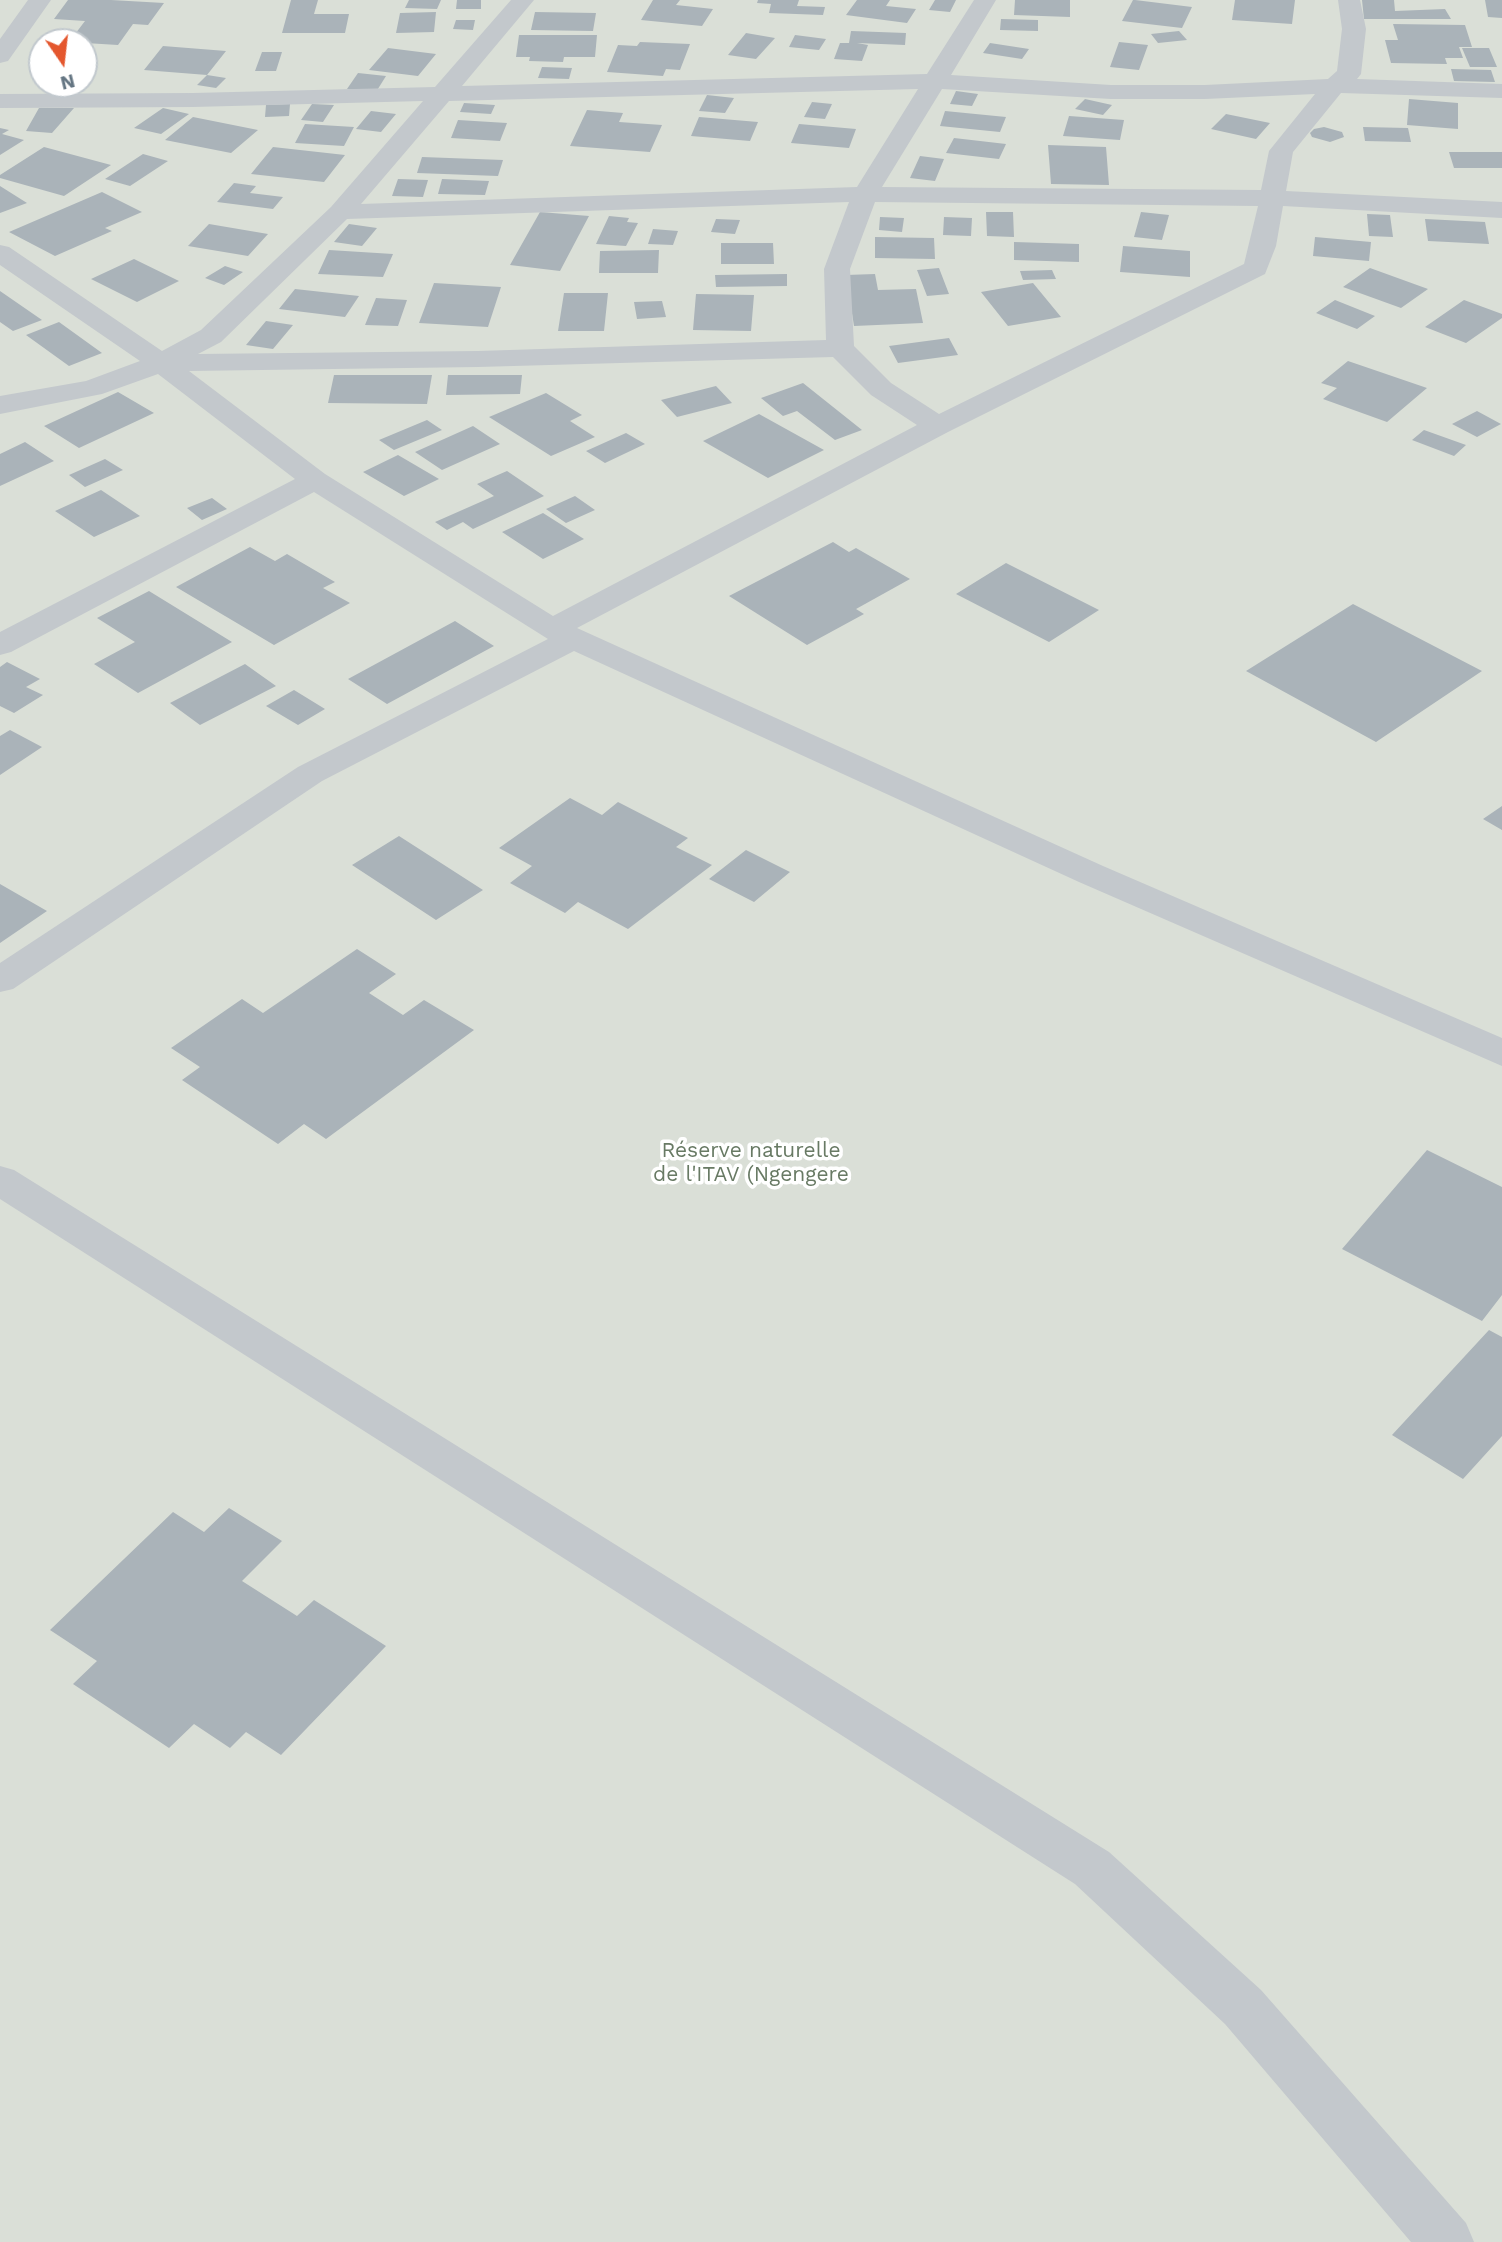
<!DOCTYPE html>
<html>
<head>
<meta charset="utf-8">
<style>
	body { margin:0 }
	#map { position:relative; width:1502px; height:2242px; overflow:hidden; background:#fafaf8; font-family:"Work Sans",sans-serif }
	canvas { display:block }
	.north { position:absolute; left:28px; top:28px; width:70px; height:70px; box-sizing:border-box; background:#fff; border:2px solid #c1c8cd; border-radius:50%; rotate:166deg; font-size:19px; font-weight:700; line-height:28px; text-align:center; color:#657683 }
	.north::after { content:''; display:block; margin:auto; width:24px; height:32px; background:#e4572e; clip-path:polygon(50% 0,100% 100%,50% 72%,0 100%) }
</style>
</head>
<body>
<div id="map">
<canvas width="1502" height="2242"></canvas>
<div class="north">N</div>
</div>
<script>
const c = document.querySelector('canvas').getContext('2d');
c.lineJoin = 'round';
function fill(path, color) { c.fillStyle = color; c.fill(path, 'evenodd'); }
function label(font, color, halo, rows, align = 'center') {
  c.font = font + ' "Work Sans",sans-serif'; c.lineWidth = 7; c.setLineDash([]); c.textBaseline = 'middle'; c.strokeStyle = halo; c.fillStyle = color; for (const [text, x, y, turn = 0] of rows) {
    c.save(); c.translate(x, y); c.rotate((+turn || 0) * Math.PI / 180); c.textAlign = isNaN(turn) ? turn : align; if (halo) c.strokeText(text, 0, 0); c.fillText(text, 0, 0); c.restore();
  }
}
fill(new Path2D(`
	M0,0h1502v2242h-1502zM42,42h42v42h-42z`), '#dadfd7');
fill(new Path2D(`
	M68,0h43l53,3 -16,22 -15,-1 -15,21 -49,-3 16,-21 -31,-2z
	M291,0h27l-4,14h35l-4,19h-63z
	M409,0h32l-4,9 -32,-1z
	M457,0h24v9h-25z
	M653,0h27l-4,5 37,4 -11,17 -61,-6z
	M758,0h41l-2,6 28,1 -2,8 -54,-2 2,-9 -14,-1z
	M857,0h33l-4,6 30,3 -9,14 -61,-8z
	M935,0h21l-6,12 -21,-2z
	M1015,0h55v17l-56,-2z
	M1133,0h2l57,7 -10,21 -60,-7z
	M1235,0h60l-3,24 -60,-4z
	M1362,0h32l1,11 50,-2 6,10h-87z
	M1485,0h17v18l-14,-1z
	M436,12l-2,20 -38,1 4,-20z
	M535,12l61,1 -3,18 -62,-1z
	M1001,19l37,1v11l-38,-1z
	M456,20h19l-2,10 -20,-1z
	M1393,24l72,1 7,22h-13l4,11h-18l2,6 -56,-1 -6,-23h13z
	M851,31l55,2 -1,12 -48,-2 11,2 -6,16 -28,-2 6,-16h9z
	M1179,31l8,9 -29,3 -7,-9z
	M746,33l29,5 -19,21 -28,-4z
	M519,35h78l-2,22h-31l-1,5 -34,-1 1,-4h-14z
	M795,35l31,4 -7,11 -30,-3z
	M640,42l50,2 -10,26 -14,-1 -3,7 -56,-4 11,-27 19,1z
	M1119,42l29,3 -9,25 -29,-3z
	M990,43l39,6 -7,10 -39,-6z
	M163,46l63,5 -19,24 -63,-5z
	M388,48l48,6 -18,22 -49,-6z
	M1462,48h27l8,19h-27z
	M262,52h20l-6,19h-21z
	M542,67l30,1 -3,11 -31,-1z
	M1451,69l40,1 4,12 -41,-1z
	M358,73l28,3 -10,16 -29,-3z
	M207,75l19,3 -10,10 -19,-3z
	M956,91l22,3 -6,12 -22,-2z
	M707,95l27,3 -9,15 -26,-2z
	M1085,99l27,6 -9,10 -28,-6z
	M1409,99l49,4v26l-51,-4z
	M812,102l20,2 -7,15 -21,-2z
	M464,103l31,2 -4,9 -31,-2z
	M290,104l-1,12 -24,1 1,-12z
	M312,104l22,1 -11,17 -22,-2z
	M39,108h35l-22,25 -26,-2z
	M163,108l26,6 -28,20 -27,-6z
	M587,110l36,3 -4,9 43,3 -12,27 -80,-6z
	M371,111l25,3 -15,18 -25,-3z
	M945,111l61,6 -6,15 -60,-6z
	M1226,114l44,9 -14,16 -45,-10z
	M1069,116l55,4 -4,20 -57,-4z
	M193,117l65,13 -27,23 -66,-13z
	M699,117l59,5 -8,19 -59,-5z
	M458,120l49,3 -7,18 -49,-3z
	M305,124l49,3 -10,19 -49,-3z
	M799,124l57,5 -7,19 -58,-5z
	M1324,127l18,5 2,5 -14,5 -18,-5 -2,-4 4,-4z
	M1363,127l45,1 3,14 -46,-1z
	M0,128l9,2 -7,4 22,6 -24,15z
	M954,138l52,6 -7,15 -53,-6z
	M1048,145l58,2 3,38 -58,-1z
	M44,147l67,18 -47,31 -64,-18v-3z
	M273,147l72,8 -21,27 -73,-8z
	M1449,152h53v16h-48z
	M143,154l25,7 -38,25 -25,-7z
	M920,156l24,3 -9,22 -25,-3z
	M422,157l81,3 -5,16 -81,-3z
	M398,179l30,1 -5,17 -31,-1z
	M442,179l47,2 -4,14 -47,-1z
	M234,183l22,3 -6,7 33,4 -10,12 -56,-7z
	M0,186l27,17 -27,10z
	M102,192l40,20 -37,16 7,3 -57,25 -46,-24z
	M540,212l49,4 -29,55 -50,-6z
	M986,212h27l1,25 -27,-1z
	M1141,212l28,3 -7,25 -28,-3z
	M1367,214l23,1 3,22 -24,-1z
	M609,216l20,2 -2,4 11,1 -12,23 -30,-2z
	M880,217l24,1 -2,14 -23,-2z
	M944,217l28,1 -1,18 -28,-1z
	M716,219l24,1 -5,14 -24,-2z
	M1425,219l60,3 4,22 -61,-3z
	M209,224l59,10 -20,22 -60,-10z
	M349,224l28,4 -15,18 -28,-4z
	M653,229l25,2 -5,14 -25,-1z
	M875,237l59,1 1,21 -60,-1z
	M1315,237l56,5 -2,19 -56,-5z
	M1014,242l65,2v18l-65,-2z
	M721,243h52l1,21h-53z
	M1123,246l67,5v26l-70,-5z
	M329,250l64,4 -10,23 -65,-3z
	M659,250l-1,23h-59l1,-22z
	M134,259l45,22 -42,21 -46,-23z
	M225,266l18,6 -19,13 -19,-7z
	M939,268l10,26 -22,2 -10,-26z
	M1370,268l58,21 -27,19 -58,-21z
	M1052,270l4,9 -33,1 -3,-9z
	M787,274v12l-71,1 -1,-12z
	M875,274l3,16 38,-1 7,34 -69,3 -8,-51z
	M434,283l67,4 -13,40 -69,-4z
	M1033,283l28,34 -53,9 -27,-34z
	M295,289l64,7 -14,21 -66,-8z
	M0,291l42,29 -29,11 -13,-9z
	M564,293h44l-4,38h-46z
	M696,294l58,1 -3,36 -58,-1z
	M376,298l31,2 -9,26 -33,-1z
	M1335,300l40,16 -18,13 -41,-16z
	M1464,300l38,14v4l-36,25 -41,-16z
	M662,301l4,16 -29,2 -3,-17z
	M266,321l27,4 -20,24 -27,-4z
	M59,322l43,31 -33,13 -43,-31z
	M949,338l9,17 -60,8 -9,-17z
	M1348,361l79,27 -40,34 -64,-23 14,-11 -16,-5z
	M334,375h98l-5,29 -99,-1z
	M448,375h74l-2,19 -74,1z
	M803,383l59,47 -27,10 -38,-29 -14,5 -22,-18z
	M716,386l16,17 -55,14 -16,-17z
	M118,392l36,21 -75,35 -35,-22z
	M546,393l36,22 -12,6 25,16 -44,19 -62,-39z
	M1477,411l24,13 -24,13 -25,-13z
	M759,414l65,36 -56,28 -65,-37z
	M427,420l15,10 -48,20 -15,-10z
	M473,426l27,18 -58,26 -27,-18z
	M1424,430l42,15 -12,11 -42,-16z
	M626,433l19,11 -40,19 -19,-12z
	M25,442l29,19 -54,25v-32z
	M398,455l41,24 -35,17 -41,-24z
	M105,459l18,11 -38,17 -16,-12z
	M507,471l37,25 -71,33 -10,-7 -16,8 -12,-8 59,-26 -17,-12z
	M101,490l39,26 -46,21 -39,-26z
	M575,496l20,14 -29,13 -20,-14z
	M212,498l15,11 -25,11 -15,-12z
	M543,513l41,26 -41,20 -41,-27z
	M833,542l16,10 7,-4 54,31 -54,30 8,5 -57,31 -78,-49z
	M250,547l25,14 12,-7 48,28 -12,6 27,15 -76,42 -98,-58z
	M1006,563l93,47 -50,32 -93,-48z
	M149,591l83,51 -94,51 -44,-29 41,-22 -38,-24z
	M1353,604l129,67 -106,71 -130,-71z
	M455,621l39,25 -107,58 -39,-25z
	M7,662l33,17 -14,8 17,8 -29,18 -14,-7v-39z
	M245,664l31,22 -76,39 -30,-22z
	M294,690l31,19 -27,16 -32,-19z
	M10,730l32,17 -42,28v-39z
	M570,798l32,17 16,-13 70,36 -12,9 36,18 -84,64 -50,-27 -13,11 -55,-30 22,-17 -33,-18z
	M1502,806v24l-19,-11z
	M399,836l84,54 -47,30 -84,-55z
	M746,850l44,22 -36,30 -45,-23z
	M0,884l47,27 -47,32z
	M357,949l39,25 -27,19 34,22 21,-15 50,30 -148,109 -22,-15 -26,20 -96,-64 18,-13 -29,-19 71,-49 21,14z
	M1427,1150l75,37v108l-20,26 -140,-72z
	M1489,1330l13,7v99l-39,43 -71,-44z
	M229,1508l53,33 -40,40 55,35 17,-16 72,46 -105,109 -35,-23 -16,16 -36,-24 -25,24 -96,-64 24,-23 -47,-31 123,-118 31,20z`), '#aab3b9');
fill(new Path2D(`
	M28,0h23l-43,61 -8,2v-24z
	M511,0h23l-72,86 465,-12 47,-74h22l-45,75 160,10h94l123,-6 9,-8 5,-42 -4,-29h22l6,29 -5,45 -4,5 145,5v14l-161,-5 -48,59 -7,39 216,11v16l-219,-12 -7,40 -11,28 -317,158 -371,196 526,238 399,172v28l-423,-184 -505,-231 -252,130 -309,208 -13,3v-29l298,-196 250,-128 -234,-147 -303,160 -11,3v-23l295,-153 -137,-105 -56,20 -102,20v-18l86,-15 54,-20 -140,-96v-20l9,2 153,104 39,-21 130,-123 92,-106 -230,6 -193,1v-14l193,-1 242,-6zM918,89l-61,98 -496,17 88,-103zM942,89l169,10h94l110,-5 -46,57 -8,39 -379,-3zM849,202l-25,67 2,71 -348,11 -280,3 23,-12 126,-123zM875,202l383,4 -14,58 -305,150 -48,-31 -37,-37 -4,-77zM833,357l38,38 46,30 -364,191 -228,-142 -136,-103 289,-4z
	M0,1166l14,4 1095,682 152,138 205,233 8,19h-63l-186,-218 -150,-140 -1075,-685z`), '#c3c8cc');
label('21px', '#687a64', '#fff', [
	["Réserve naturelle",751,1151],
	["de l'ITAV (Ngengere",751,1175]
]);
</script>
</body>
</html>
